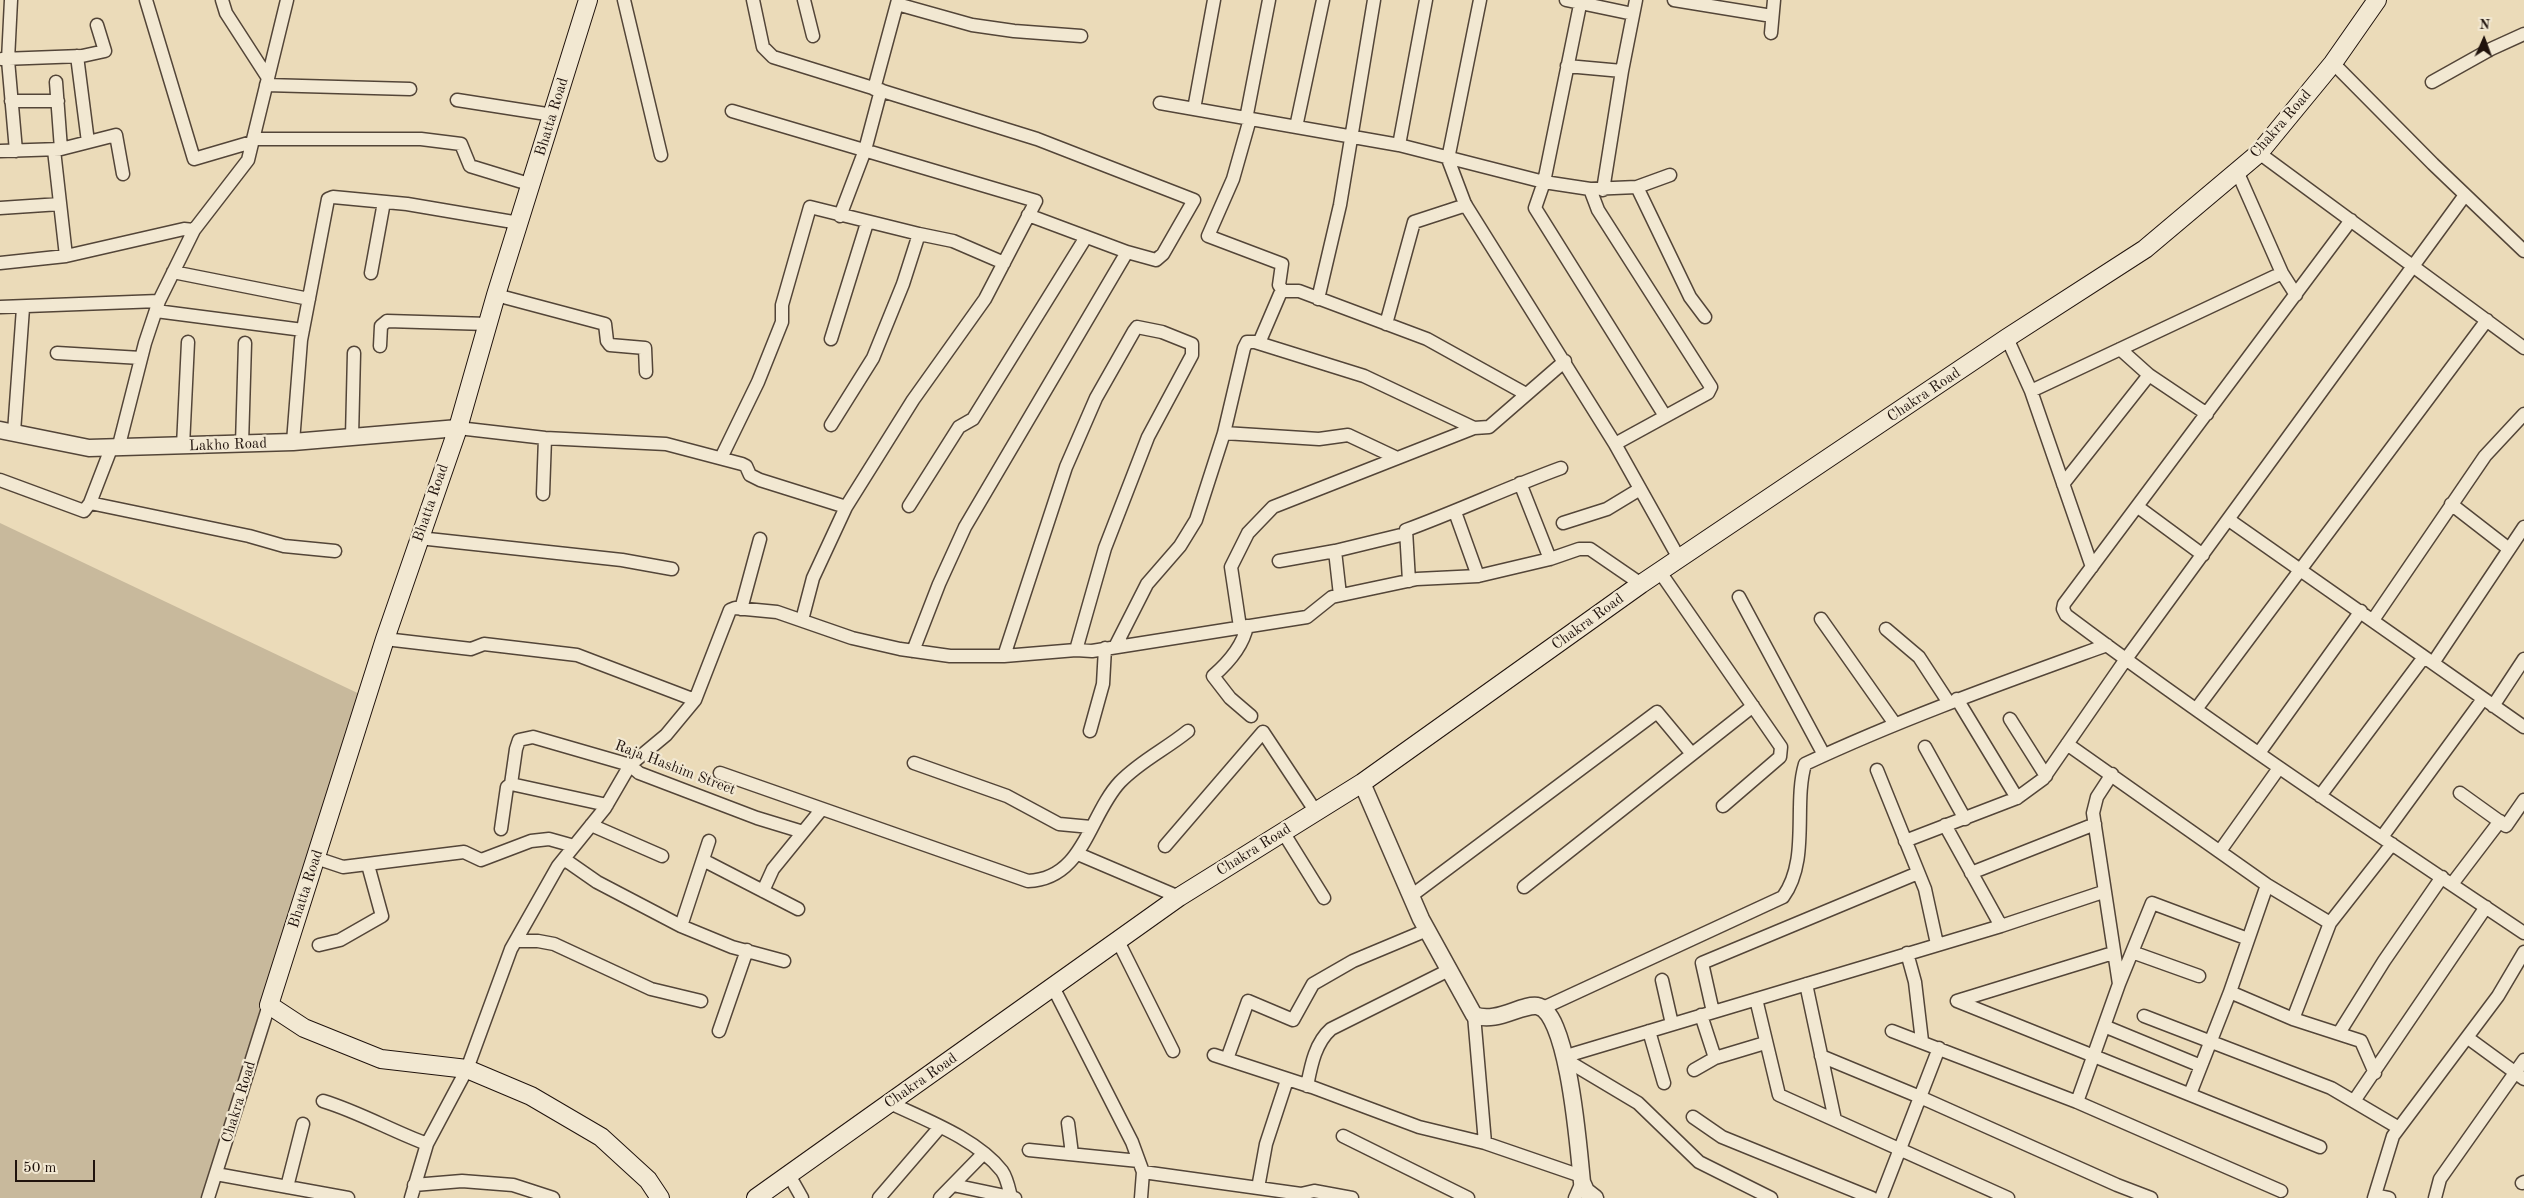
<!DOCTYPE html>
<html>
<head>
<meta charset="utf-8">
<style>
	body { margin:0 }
	#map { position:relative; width:2524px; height:1198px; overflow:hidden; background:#ebdbb9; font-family:"Old Standard TT",serif }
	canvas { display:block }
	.north { position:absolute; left:2459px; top:15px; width:50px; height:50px; -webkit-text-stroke:4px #f2e8d2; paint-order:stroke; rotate:2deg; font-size:14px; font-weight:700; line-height:20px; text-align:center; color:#20130d }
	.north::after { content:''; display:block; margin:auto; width:18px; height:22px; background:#20130d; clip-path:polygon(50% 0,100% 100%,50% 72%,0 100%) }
	.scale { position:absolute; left:15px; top:1160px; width:80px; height:22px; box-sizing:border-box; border:2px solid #20130d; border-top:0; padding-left:6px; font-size:15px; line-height:18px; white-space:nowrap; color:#20130d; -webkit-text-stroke:4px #f2e8d2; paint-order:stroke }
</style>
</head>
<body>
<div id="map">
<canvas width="2524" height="1198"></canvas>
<div class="north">N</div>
<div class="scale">50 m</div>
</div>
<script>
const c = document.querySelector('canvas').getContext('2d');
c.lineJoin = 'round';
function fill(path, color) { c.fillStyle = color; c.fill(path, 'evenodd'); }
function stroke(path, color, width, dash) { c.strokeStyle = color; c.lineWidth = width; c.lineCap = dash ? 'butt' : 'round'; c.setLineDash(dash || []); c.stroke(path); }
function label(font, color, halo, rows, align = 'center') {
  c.font = font + ' "Old Standard TT",serif'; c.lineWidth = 4.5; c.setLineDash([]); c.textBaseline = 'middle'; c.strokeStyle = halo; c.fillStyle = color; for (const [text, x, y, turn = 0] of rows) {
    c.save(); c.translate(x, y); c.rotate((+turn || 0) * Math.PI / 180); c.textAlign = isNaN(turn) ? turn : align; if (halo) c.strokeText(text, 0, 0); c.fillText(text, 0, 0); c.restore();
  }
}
fill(new Path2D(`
	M0,523l368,175 -160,500h-208z`), '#c8b99c');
const minor = new Path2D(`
	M11,0l-3,60 8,91
	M146,0l48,159 58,-17
	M222,0l4,13 42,65
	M624,0l37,155
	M753,0l10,47 10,10 264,82 157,61 -31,54 -7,6 -29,-8
	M804,0l9,36
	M1480,0l-32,159 17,45 150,240 65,116
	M1566,0l67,14
	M1581,0l-37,182 -9,26 130,208
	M1674,0l98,16
	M897,4l75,21 42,6 67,5
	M1771,33l3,-33
	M77,56l11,86
	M2,59l80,-3 23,-5 -8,-26
	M2333,63l100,101 91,87
	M1567,66l55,5
	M56,82l5,67
	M2432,82l59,-33 33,-15
	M266,85l144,4
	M874,89l24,-89
	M457,100l96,15
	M11,101h47
	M1160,103l239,42 145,37 46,7 47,-2 33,-12
	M1194,109l20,-109
	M732,111l304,90 -51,98 -72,101 -67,107 -33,71 -11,42
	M1246,119l23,-119
	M1250,119l-17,60 -25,57 74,28 -3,21 4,6
	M1296,127l27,-127
	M253,139h168l40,5 9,22 62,19
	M1399,145l27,-145
	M54,150l12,106
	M0,151l61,-2 55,-14 7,39
	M2259,153l265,195
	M2237,171l45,102 14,22
	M1637,187l53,110 15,20
	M1590,189l8,21 113,177 -3,6 -93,51
	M1603,190l19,-119 14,-71
	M0,208l60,-4
	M840,216l25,-66 16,-60
	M2351,220l-287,384 -1,5 3,6c148,111 303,214 458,318
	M919,234l34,7 51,22
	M0,263l66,-7 118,-27 10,1
	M173,272l136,27
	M371,273l13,-71
	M496,295l109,29 2,17 3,4 35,3 1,24
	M1318,299l22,-94 34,-205
	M0,307l159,-6
	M156,311l147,19
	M1386,324l28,-102 52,-17
	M2007,338l24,53 61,176
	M831,339l36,-116
	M1259,343l21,-49 3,-3h16l128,48 99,55
	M380,346l1,-20 6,-5 101,3
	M2120,349l29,26 58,39
	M57,353l84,5
	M2031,391l251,-118
	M458,428l87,10 121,6 76,20 4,2 4,9 10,5 86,27
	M14,432l9,-124
	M1224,433l95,6 29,-4 49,23
	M352,437l2,-84
	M293,442l8,-102 27,-141 5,-2 74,7 112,19
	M242,444l3,-101
	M119,445l26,-102 14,-42 35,-71 54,-70 39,-160
	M183,446l5,-104
	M721,458l37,-76 24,-60v-17l28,-98 109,27 -16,50 -30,74 -42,67
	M0,480l84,31 6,-8 22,-57
	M1520,483l30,76
	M2063,484l86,-109
	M543,494l2,-56
	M90,503l159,33 35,10 51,5
	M2451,504l58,45
	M909,506l50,-79 14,-8 113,-182
	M2138,507l65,48
	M1455,512l23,64
	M2229,520l295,207
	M1563,523l44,-14 33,-20
	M419,538l203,22 50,9
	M1279,561l56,-10
	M1660,572l121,175 -1,10 -57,49
	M1409,581l-3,-51c52,-19 103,-43 155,-62
	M1340,595l-5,-44 70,-17
	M1739,597l85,158
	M741,609l19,-70
	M1821,619l74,105
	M2373,620l112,-164 39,-42
	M1247,626c-4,20 -19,37 -34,50l17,22 21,18
	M1240,627l-9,-60 17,-34 25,-26 201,-79 15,-1 76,-66
	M1886,629l33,28 30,46
	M385,639l86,10 13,-5 93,11 118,45
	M1115,647l32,-63 33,-38 16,-26 28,-87 20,-85 3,-6h8l109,34 110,52
	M913,651l26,-67 26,-57 162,-275 -99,-37
	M1004,656l62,-189 30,-69 38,-67 3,-4 25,5 30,12v11l-44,82 -43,111 -29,102
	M2433,663l91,-136
	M1957,699l60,99
	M2493,706l31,-47
	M2197,708l290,-388
	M2010,719l36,57
	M1090,731l13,-47 2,-36
	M2067,744l200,141 63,38
	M1925,747l40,72
	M2259,753l102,-142
	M914,763l93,33 52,28 32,3
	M1877,770l48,119 12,55
	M720,773l308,108c56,-2 61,-66 92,-99 20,-21 46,-33 68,-51
	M511,784l5,-35 3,-9 14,-3 97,28 9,8 118,45 46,14
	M511,784l96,21
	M2460,793l46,33 18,-26
	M2320,796l104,-139
	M591,825l71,31
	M1945,825l56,101
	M501,829l6,-42 4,-3
	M1283,832l41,66
	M2382,837l101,-138
	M1905,841l112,-43 26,-19 83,-120 339,-464
	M1165,846l98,-114 53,80
	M2220,851l59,-83
	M1078,854l101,43
	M316,858l27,9 121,-15 17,8 50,-19 18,-2 25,7
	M564,859l33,23 84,44 51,21 52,14
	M703,860l95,49
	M1971,873l124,-49
	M2452,884l48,-63
	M2267,885l-37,107 63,27 68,22 14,32
	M1524,887l229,-181
	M763,891l10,-22 48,-59
	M1411,896l246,-184 35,42
	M681,926l28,-85
	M516,941h22l16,3 97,45 50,12
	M1118,941l55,110
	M319,945l21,-5 42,-24 -14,-51
	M2132,952l67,24
	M1907,953l8,29 7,59
	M1662,980l10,44
	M1806,984l29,136
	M2119,984l33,-81 96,36
	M1053,987l79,155 11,30 -2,26
	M1756,999l23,96 229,103
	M1957,1001l363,146
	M1957,1001l156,-48
	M1543,1008l240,-111c27,-37 10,-92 22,-133 98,-46 200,-82 302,-119
	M1713,1012l-11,-49 216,-90
	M1474,1015l11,128 96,33
	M1701,1015l14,43
	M2144,1016l187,72 68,40
	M2293,1019l37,-96 62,-79
	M2104,1026l97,40
	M719,1031l28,-81
	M1649,1031l15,52
	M1892,1031l185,71 204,89
	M2339,1033l45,-72 58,-84
	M2468,1038l56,41
	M1214,1055l98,32 107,40 66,16
	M1821,1056l99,41 197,88 34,13
	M1227,1059l21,-58 45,19 20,-36 40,-23 74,-31
	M1694,1070l21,-12 50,-15
	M1307,1086c4,-20 8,-43 24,-57l118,-59
	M2190,1094l40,-102
	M323,1101c36,11 69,30 104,43
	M2354,1101l132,-194
	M2077,1102l42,-118 -26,-171 4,-16 15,-23
	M890,1103c36,17 87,36 112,68 5,7 7,18 9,26
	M1693,1117l29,20 150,61
	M1068,1123l4,31
	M1343,1136l125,62
	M1029,1150l110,11
	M1143,1172l158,22 13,-3 38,7
	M216,1174l132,24
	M789,1175l13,23
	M2522,1183l2,-1
	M414,1185l48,-4 51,4 40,13
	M953,1185l62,13
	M287,1187l16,-63
	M1258,1188l8,-44 21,-64
	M2375,1195l14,3
	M208,1198l61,-193
	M411,1198l16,-54 40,-75 44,-120 47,-83 47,-58 25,-43 36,-30 29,-35 35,-90 5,-2 42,4 75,26 48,11 50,7h54l72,-6 16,1 215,-34 25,-20 85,-18 61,-3 72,-17 29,-10h11l51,35
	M879,1198l61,-71
	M940,1198l43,-44
	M1575,1198l7,-16
	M1771,1198l-72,-36 -61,-59 -72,-43 7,-6 428,-128 102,-34
	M1881,1198l58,-150
	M2374,1198l19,-62 105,-140 26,-44
	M2435,1198l5,-19 84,-119`);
const tertiary = new Path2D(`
	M0,430l89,18 204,-6 165,-14
	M1362,783l59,136 53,96c22,9 47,-11 63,-9 32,5 42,149 45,176l4,9 9,7`);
const secondary = new Path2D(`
	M588,0l-92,295 -38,133 -73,211 -116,366 35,23 77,31 86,10 64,27 70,41 47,43 12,18
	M756,1198l423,-301 183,-114 279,-199 366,-246 138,-89 114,-96 74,-90 44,-63`);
stroke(minor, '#534538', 15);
stroke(tertiary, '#534538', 19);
stroke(secondary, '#20130d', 20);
stroke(minor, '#f2e8d2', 12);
stroke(tertiary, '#f2e8d2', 16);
stroke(secondary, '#f2e8d2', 18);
label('15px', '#20130d', '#f2e8d2', [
	["Bhatta Road",552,117,-73],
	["Chakra Road",2281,124,-49],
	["Chakra Road",1924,395,-34],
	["Lakho Road",228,445,-2],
	["Bhatta Road",431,503,-71],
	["Chakra Road",1588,622,-36],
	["Raja Hashim Street",675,768,21],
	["Chakra Road",1254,850,-32],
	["Bhatta Road",306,889,-72],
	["Chakra Road",921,1081,-35],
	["Chakra Road",239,1102,-73]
]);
</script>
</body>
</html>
